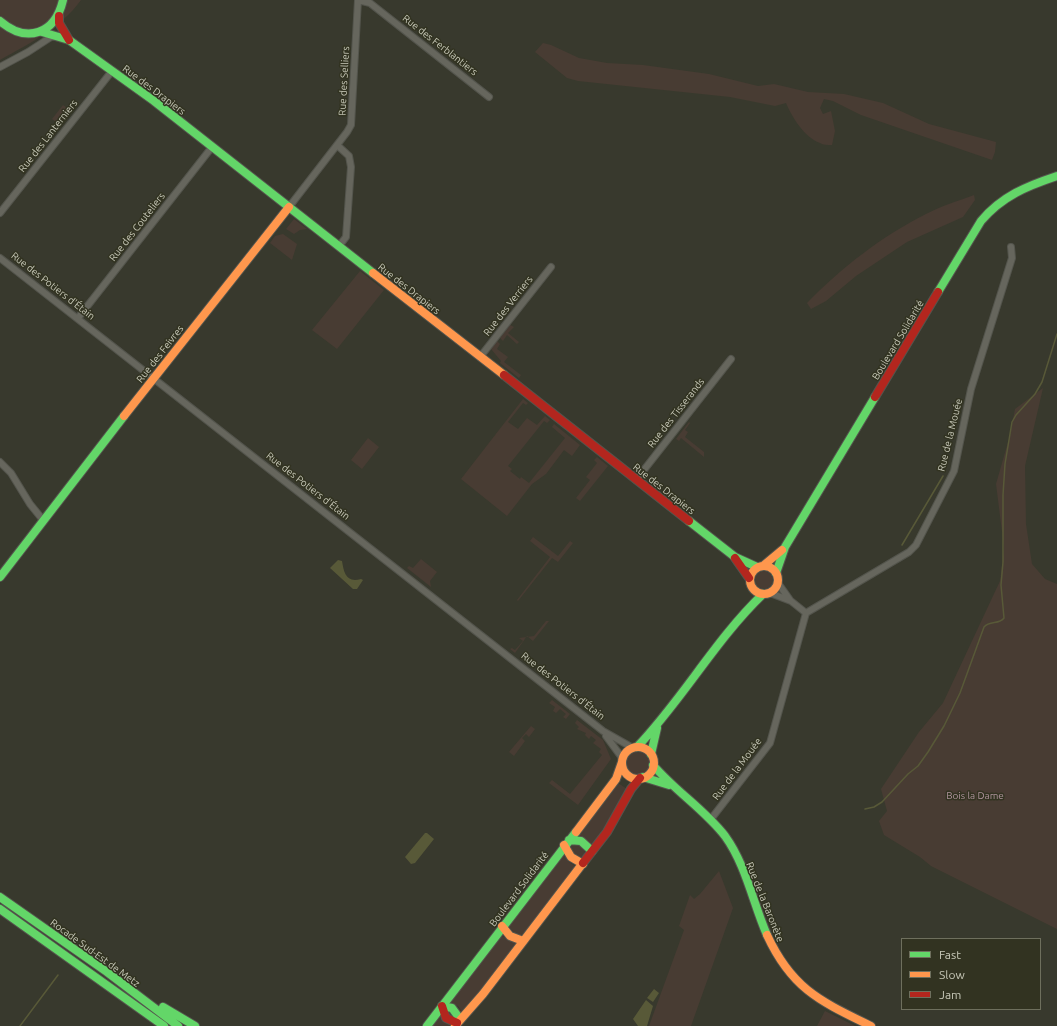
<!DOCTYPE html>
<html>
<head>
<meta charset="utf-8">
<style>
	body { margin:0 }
	#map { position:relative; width:1057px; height:1026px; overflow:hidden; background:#38392d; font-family:Ubuntu,sans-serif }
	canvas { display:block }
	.legend { position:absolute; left:901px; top:938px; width:140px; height:72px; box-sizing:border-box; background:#323321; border:1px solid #6e6f5d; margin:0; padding:5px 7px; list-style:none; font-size:12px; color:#c7c8b8 }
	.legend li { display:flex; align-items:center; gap:8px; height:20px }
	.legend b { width:20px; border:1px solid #6e6f5d }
</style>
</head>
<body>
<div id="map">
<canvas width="1057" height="1026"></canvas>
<ul class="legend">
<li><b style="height:5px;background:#63d668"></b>Fast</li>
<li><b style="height:5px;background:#ff974d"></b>Slow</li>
<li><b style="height:5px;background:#b3261e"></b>Jam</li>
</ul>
</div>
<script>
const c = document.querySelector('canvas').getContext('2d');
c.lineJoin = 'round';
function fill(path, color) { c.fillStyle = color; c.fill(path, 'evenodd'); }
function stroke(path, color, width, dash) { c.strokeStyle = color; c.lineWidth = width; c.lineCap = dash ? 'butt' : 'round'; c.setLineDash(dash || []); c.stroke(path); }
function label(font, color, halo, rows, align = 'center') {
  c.font = font + ' Ubuntu,sans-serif'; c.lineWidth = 3; c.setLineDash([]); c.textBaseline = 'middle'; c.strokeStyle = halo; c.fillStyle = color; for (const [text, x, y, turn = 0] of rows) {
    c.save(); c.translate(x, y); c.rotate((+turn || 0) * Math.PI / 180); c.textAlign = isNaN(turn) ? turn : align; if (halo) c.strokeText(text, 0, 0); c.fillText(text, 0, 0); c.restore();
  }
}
fill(new Path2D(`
	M0,0h81c-20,28 -51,43 -81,60z
	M543,43l8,2 28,13 28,5 36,2 66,9 49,12 16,-2 34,8 36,2 39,9 46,21 67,18 -1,10 -3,8 -131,-45 -28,-14 -9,-2 -4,9 3,6 8,-3 4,20 -3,14c-4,0 -9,0 -12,-2 -16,-6 -28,-26 -34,-40l-11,3 -45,-9 -152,-16 -11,-3 -32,-26z
	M63,105l8,6 -11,14 -8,-6z
	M974,195l1,5 -12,17 -56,25 -51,34 -30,25 -15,8 -4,-6c34,-35 75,-67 119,-89 15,-8 32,-13 48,-19z
	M294,219l13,10 -7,1 -6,4 -8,-5z
	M283,234l14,10 -5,16 -22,-17 5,-7z
	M360,271l24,19 -47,59 -25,-19z
	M510,325l4,2 -6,6 11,9 -2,2 -10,-9 -4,6 -3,-3z
	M497,341l3,3 -3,5 11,8 -4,5 17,13 -2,3 -19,-15 1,-2 -10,-12z
	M1043,388l-18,78 1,58 6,40 13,15 12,5v345l-126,-63 -11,-9 -36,-22 -5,-14 8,-10 -6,-22 38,-57 24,-29 57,-122 4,-33 -8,-64 14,-49 5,-26z
	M523,399l5,4 -2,2 -3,-2 -15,19 10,7 9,-11 10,7 8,-9 5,4 -3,3 -3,-2 -36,45 4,3 -2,2 10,8 1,-2 8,6 36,-45 -13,-11 2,-3 26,21 -8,11 -8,-6 -18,24 -14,10 -25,32 -46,-37z
	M689,422l1,1 -5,7 3,2 -3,5 19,15v5l-23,-19 -2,3 -3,-2z
	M368,438l11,9 -17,22 -11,-9z
	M597,457l11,9 -28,35 -4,-3 14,-18 -4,-3 11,-14 -3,-3z
	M533,537l25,19 12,-15 3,2 -15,19 -6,-4 -34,43 -1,-1 33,-43 -20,-16z
	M421,559l16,13 -7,9 1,6 -24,-19 2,-2 4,2z
	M755 580a9 9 0 1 1 18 0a9 9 0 1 1-18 0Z
	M546,621h3l-16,20 -6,-5 -12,17 -5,-4 2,-1 3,2 8,-9 -4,-3 15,-2z
	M552,700l18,14 -4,5 -3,-2 3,-3 -6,-5 -4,4 -3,-2 2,-4 -6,-4z
	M577,720l26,20 8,19 -33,46 -29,-22 3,-3 18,14 32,-39 -3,-3 2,-3 -8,-6 3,-3 -5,-4 -2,3 -4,-4 1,-2 -9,-4 2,-2 -4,-4z
	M531,726l4,3 -6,8 -3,-3 -4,4 3,3 -11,15 -5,-4z
	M626 763a12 12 0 1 1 24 0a12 12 0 1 1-24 0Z
	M618,783l9,6 -33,56 -18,-10z
	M574,844l10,4 1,6 -5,4c-6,-2 -9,-6 -10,-12z
	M564,853l4,8 8,6 -50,67 -9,2 -8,-9 2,-6z
	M719,871l14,37 -42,118h-42l35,-96 -5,-4 11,-31 4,4 6,-5z
	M500,935l14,6 3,4 -54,68 -5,-7 -9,-4z
	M825,1011l30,15h-38z
	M440,1014l11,12h-20z`), '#483c33');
fill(new Path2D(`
	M338,560l4,1c2,12 4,22 19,18l2,1 -6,9h-4l-23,-21z
	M425,833h2l7,6 -19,24 -4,1 -6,-7z
	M654,989l5,4 -6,9 -6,-4z
	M646,1000l7,6 -6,20h-9l-5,-7z`), '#585938');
stroke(new Path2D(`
	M902,545l41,-69
	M865,809l9,-2 8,-5 26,-28 10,-8 10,-14 16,-26 16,-33 24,-66c6,-7 15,-2 20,-9l-3,-33 2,-23v-67l2,-31 7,-42 4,-7 19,-21 7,-12 15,-48
	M20,1026l38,-51`), '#585938', 1.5);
const street = new Path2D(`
	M358,0l12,3 119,94
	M0,67l28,-15 23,-15 5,-1
	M337,145l12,11 2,11 -5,70 -7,9
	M289,207l58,-75 4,-7 7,-125
	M0,213l112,-142
	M0,258l603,473 30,17
	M78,318l134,-171
	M480,357l71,-90
	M0,462l11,11 19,31 13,16
	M636,480l95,-121
	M778,583l12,17
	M770,593l21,8 15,12
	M606,736l17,23
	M711,819l59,-76 36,-130 103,-61 7,-7 38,-74 17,-82 41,-131 -1,-11`);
const fast = new Path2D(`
	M0,21c27,23 55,13 63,-21
	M42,32l27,8 85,61 219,172
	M938,292l43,-71c21,-25 46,-35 76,-45
	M689,521l46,36 22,10
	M776,573l9,-26 90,-150
	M0,577l124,-161
	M637,747c46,-48 78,-107 126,-153
	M651,754l6,-26
	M653,765c22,26 51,44 72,71 21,29 28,67 42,99
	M643,777l26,8
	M569,840l12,1 11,10
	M0,897l107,75 71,54
	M0,909l164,117
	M442,1006l10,2 8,11
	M163,1007l32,19
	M427,1026l149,-194`);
const slow = new Path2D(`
	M373,273l131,102
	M124,416l165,-209
	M764,565l18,-15
	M750 580a14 14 0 1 1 28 0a14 14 0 1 1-28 0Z
	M622 763a16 16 0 1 1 32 0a16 16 0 1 1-32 0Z
	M576,832l40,-53 6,-17
	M564,845l7,12 12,7
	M502,926l8,10 13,5
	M767,935c25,54 53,66 104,91
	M455,1026l28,-32 100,-131`);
const jam = new Path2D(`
	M59,16v7l10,17
	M504,375l185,146
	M875,397l63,-105
	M735,558l14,20
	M583,863l24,-31 24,-43 9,-11
	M442,1006l4,12 11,5`);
stroke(street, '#54554d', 8);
stroke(fast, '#54554d', 10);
stroke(slow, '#54554d', 10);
stroke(jam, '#54554d', 10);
stroke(street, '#66665d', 6);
stroke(fast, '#63d668', 8);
stroke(slow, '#ff974d', 8);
stroke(jam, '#b3261e', 8);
label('10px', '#c7c8b8', '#323321', [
	["Rue des Ferblantiers",440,45,38],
	["Rue des Selliers",344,81,-87],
	["Rue des Drapiers",154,90,37],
	["Rue des Lanterniers",48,136,-52],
	["Rue des Couteliers",137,227,-52],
	["Rue des Potiers d'Étain",53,286,38],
	["Rue des Drapiers",409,289,38],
	["Rue des Verriers",508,306,-52],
	["Boulevard Solidarité",898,340,-59],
	["Rue des Feivres",160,354,-52],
	["Rue des Tisserands",676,413,-52],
	["Rue de la Mouée",950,435,-76],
	["Rue des Potiers d'Étain",308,486,38],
	["Rue des Drapiers",664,489,38],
	["Rue des Potiers d'Étain",563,686,38],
	["Rue de la Mouée",737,769,-53],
	["Boulevard Solidarité",519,889,-53],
	["Rue de la Baronète",765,902,68],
	["Rocade Sud-Est de Metz",95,953,36]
]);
label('10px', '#b1959e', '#323321', [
	["Bois la Dame",975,796]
]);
</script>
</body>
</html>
